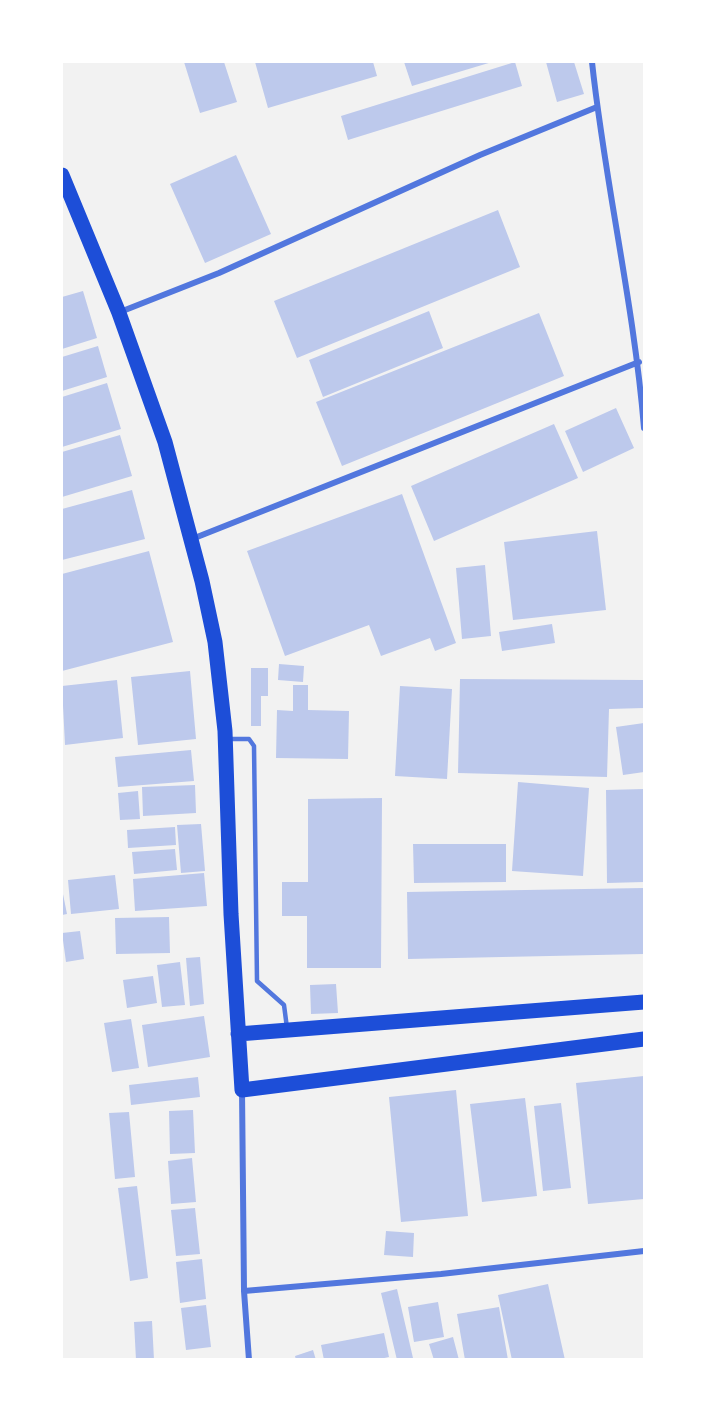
<!DOCTYPE html>
<html>
<head>
<meta charset="utf-8">
<style>
	body { margin:0 }
	#map { position:relative; width:706px; height:1421px; overflow:hidden; background:#f2f2f2; font-family:Manrope,sans-serif }
	canvas { display:block }
	.frame { position:absolute; inset:0; border:63px solid #fff; pointer-events:none }
</style>
</head>
<body>
<div id="map">
<canvas width="706" height="1421"></canvas>
<div class="frame"></div>
</div>
<script>
const c = document.querySelector('canvas').getContext('2d');
c.lineJoin = 'round';
function fill(path, color) { c.fillStyle = color; c.fill(path, 'evenodd'); }
function stroke(path, color, width, dash) { c.strokeStyle = color; c.lineWidth = width; c.lineCap = dash ? 'butt' : 'round'; c.setLineDash(dash || []); c.stroke(path); }
fill(new Path2D(`
	M184,62h40l13,40 -37,11z
	M255,62h118l4,14 -109,32z
	M404,62h88l-80,24z
	M515,62l7,24 -174,54 -7,-24z
	M546,62h28l10,32 -27,8z
	M236,155l35,79 -66,29 -35,-79z
	M498,210l22,57 -223,91 -23,-57z
	M83,291l14,47 -35,11v-52z
	M429,311l14,37 -120,49 -14,-37z
	M539,313l25,63 -222,90 -26,-64z
	M98,346l9,31 -45,14v-34z
	M107,383l14,46 -59,18v-50z
	M616,408l18,40 -51,24 -18,-41z
	M554,424l24,54 -144,63 -23,-55z
	M120,435l12,41 -70,21v-45z
	M132,490l13,49 -83,21v-51z
	M402,494l54,149 -21,8 -5,-13 -49,18 -12,-31 -84,31 -38,-105z
	M597,531l9,79 -93,10 -9,-78z
	M149,551l24,91 -111,29v-97z
	M485,565l6,71 -29,3 -6,-71z
	M552,624l3,19 -53,8 -3,-19z
	M279,664l25,2 -1,16 -25,-2z
	M251,668h17v28h-7v30h-10z
	M190,671l6,68 -58,6 -7,-68z
	M460,679l184,1v28l-35,1 -2,68 -149,-4z
	M117,680l6,58 -58,7 -3,-59z
	M293,685h15v25l41,1 -1,48 -72,-1 1,-48 16,1z
	M400,686l52,3 -5,90 -52,-3z
	M644,723v49l-21,3 -7,-48z
	M191,750l3,31 -76,6 -3,-30z
	M518,782l71,6 -6,88 -71,-5z
	M195,785l1,28 -53,3 -1,-29z
	M644,789v93l-37,1 -1,-93z
	M138,791l2,28 -20,1 -2,-27z
	M382,798l-1,170h-74v-52h-25v-34h26v-83z
	M201,824l4,47 -24,2 -4,-48z
	M175,827l1,18 -48,3 -1,-18z
	M413,844h93v38l-92,1z
	M175,849l2,21 -43,4 -2,-22z
	M204,873l3,33 -72,5 -2,-32z
	M115,875l4,34 -48,5 -3,-34z
	M644,888v66l-236,5 -1,-67z
	M62,889l5,25 -5,1z
	M169,917l1,36 -54,1 -1,-36z
	M80,931l4,28 -18,3 -4,-29z
	M200,957l4,47 -14,2 -4,-48z
	M180,962l5,43 -23,2 -5,-42z
	M153,976l4,27 -30,5 -4,-28z
	M336,984l2,29 -27,1 -1,-29z
	M204,1016l6,41 -62,10 -6,-42z
	M131,1019l8,49 -27,4 -8,-49z
	M644,1076v123l-56,5 -12,-121z
	M198,1077l2,20 -69,8 -2,-20z
	M456,1090l12,126 -67,6 -12,-125z
	M525,1098l12,98 -55,6 -12,-98z
	M561,1103l10,85 -28,3 -9,-85z
	M193,1110l2,43 -25,1 -1,-43z
	M129,1112l6,65 -20,2 -6,-66z
	M192,1158l4,44 -25,2 -3,-43z
	M137,1186l11,92 -18,3 -12,-93z
	M195,1208l5,46 -24,2 -5,-46z
	M386,1231l28,2 -1,24 -29,-2z
	M202,1259l4,40 -26,4 -4,-41z
	M548,1284l17,76h-53l-14,-65z
	M397,1289l16,69 -6,2h-10l-16,-67z
	M438,1302l6,35 -30,5 -6,-35z
	M206,1305l5,42 -25,3 -5,-42z
	M499,1307l9,53h-43l-8,-46z
	M152,1321l2,39h-18l-2,-38z
	M384,1333l5,24 -14,3h-51l-3,-15z
	M453,1337l6,23h-25l-5,-16z
	M313,1350l3,10h-20l-1,-4z`), '#bdc9ec');
stroke(new Path2D(`
	M228,739h21l5,7 3,235 27,24 3,23`), '#5277de', 4.5);
stroke(new Path2D(`
	M592,62c13,122 42,243 52,366
	M120,312l99,-39 261,-118 117,-48
	M192,539l447,-177
	M242,1090l2,201 5,69
	M244,1291l197,-17 203,-23`), '#5277de', 6);
stroke(new Path2D(`
	M62,175l57,138 46,129 37,139 13,61 10,89 6,183 11,176 402,-51
	M238,1034l406,-32`), '#1d4ed8', 15);
</script>
</body>
</html>
